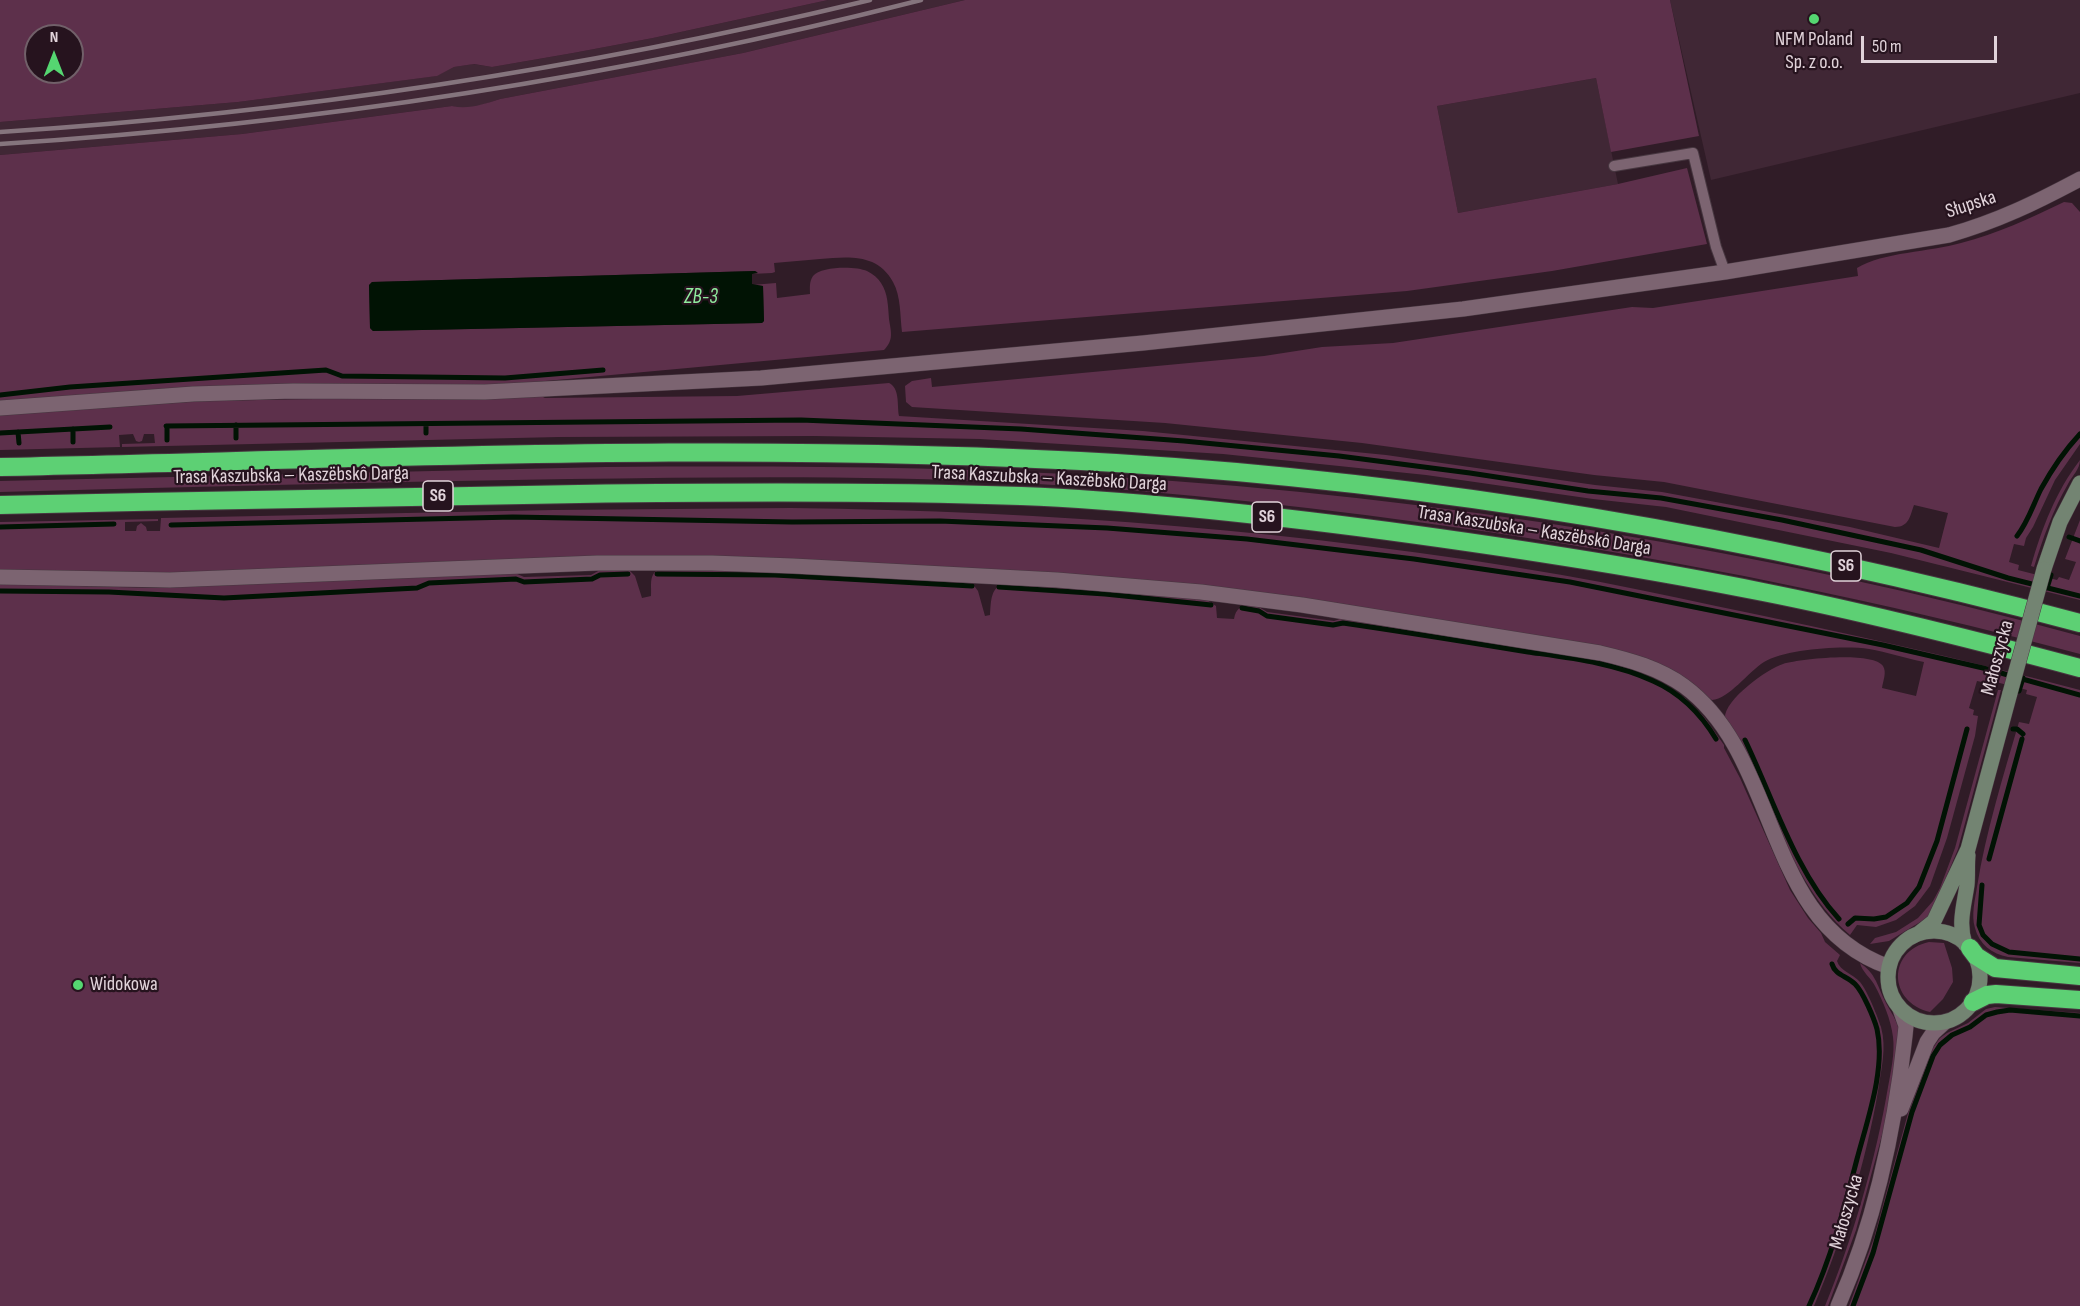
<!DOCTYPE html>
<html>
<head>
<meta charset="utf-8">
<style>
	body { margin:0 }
	#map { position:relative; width:2080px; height:1306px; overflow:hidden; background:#301c27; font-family:"Sofia Sans Condensed",sans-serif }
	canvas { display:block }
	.north { position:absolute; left:24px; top:24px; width:60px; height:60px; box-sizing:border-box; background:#26131e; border:2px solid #716069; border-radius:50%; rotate:0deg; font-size:16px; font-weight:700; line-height:24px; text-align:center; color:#e1d3da }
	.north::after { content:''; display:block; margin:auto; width:21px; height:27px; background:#55d671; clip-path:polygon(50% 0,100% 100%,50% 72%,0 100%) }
	.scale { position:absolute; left:1861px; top:36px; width:136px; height:27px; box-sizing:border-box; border:3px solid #e1d3da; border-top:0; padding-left:8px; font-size:18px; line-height:21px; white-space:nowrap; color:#e1d3da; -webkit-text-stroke:4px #26131e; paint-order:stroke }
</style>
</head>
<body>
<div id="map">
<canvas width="2080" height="1306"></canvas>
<div class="north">N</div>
<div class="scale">50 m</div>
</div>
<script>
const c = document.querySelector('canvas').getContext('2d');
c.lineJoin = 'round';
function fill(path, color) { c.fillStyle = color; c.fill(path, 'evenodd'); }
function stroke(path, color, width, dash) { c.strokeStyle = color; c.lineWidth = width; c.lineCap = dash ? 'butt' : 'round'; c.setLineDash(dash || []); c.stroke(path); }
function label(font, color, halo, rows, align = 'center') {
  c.font = font + ' "Sofia Sans Condensed",sans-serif'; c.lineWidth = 4.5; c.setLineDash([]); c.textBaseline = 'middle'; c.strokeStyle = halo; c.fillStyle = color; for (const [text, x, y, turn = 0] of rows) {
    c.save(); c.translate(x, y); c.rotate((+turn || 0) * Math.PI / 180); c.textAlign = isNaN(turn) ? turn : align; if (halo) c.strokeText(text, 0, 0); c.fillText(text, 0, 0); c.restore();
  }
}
fill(new Path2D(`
	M828,0h137l-222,53 -243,46 -21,7 -17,3 -10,-3 -210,28 -242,21v-33l238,-20 198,-26 18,-9 19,-3 19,3 81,-14 80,-15z
	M1670,0h410v93l-369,87z
	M1596,78l22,106 -160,29 -21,-107z`), '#402735');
fill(new Path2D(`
	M0,0h828l-175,38 -80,15 -81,14 -18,-3 -20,3 -17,9 -199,26 -238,20zM36,36h36v36h-36z
	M965,0h705l29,136 -88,16 -15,-74 -159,28 21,107 160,-29 69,-16 20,76 -155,27 -145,20 -505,41c-2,-16 -1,-36 -9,-50 -16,-29 -45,-25 -73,-23 -15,1 -31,3 -46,4l1,9 -3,1 -21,1 6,-2 -2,-1 -383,11 -3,3 1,43 3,3 389,-8 2,-2 -1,-35 -11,-1 24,-2 1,15 33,-4c0,-6 -1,-12 3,-18 8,-10 43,-10 54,-5 6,3 11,7 14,12 7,10 7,24 8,36 2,13 5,21 -5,31l-371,34 -513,17v-246l242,-21 210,-28c16,4 32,-2 48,-7l243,-46z
	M2064,202l8,1 8,9v232l-25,36 -22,47 -7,11 -2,8 -10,-2 -5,18 10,3 -1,5 39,10 2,-3 10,3 7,-18 -11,-3 15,-39v80l-189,-47 -225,-46 -73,-8 -167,-24 -203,-21 -243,-15 -165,-3 -256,1 -437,10v-3l33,-1 -1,-9h-10l-2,7 -3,1 -3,-1 -3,-7 -14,1 1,12 -120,3v-35l202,-14 337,-6 6,3 192,-2 152,-13c11,5 8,22 10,33l244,15 243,24 209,30 67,7 188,35 89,21 9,-35 -34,-8c-4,11 -5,22 -19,22l-231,-45 -70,-7 -232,-32 -197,-20 -253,-16 -6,-5 -1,-16 7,-5 19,-3 1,9 332,-31 58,-9 71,-4 239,-36 21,1 205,-32 -1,-8c26,-16 73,-16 104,-25 36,-9 69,-25 103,-41z
	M2080,460c0,9 -8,16 -12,24 -15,26 -25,54 -34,83l-3,-1c11,-38 25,-75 49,-106z
	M606,467c170,-1 339,-1 509,10 325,20 651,73 965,159v18c-197,-53 -396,-93 -598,-123 -153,-22 -306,-40 -461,-48 -150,-8 -302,-6 -452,-4 -190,3 -379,8 -569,13v-11z
	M791,508c258,3 516,23 771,67 51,9 103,20 154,31 122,25 244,52 364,84v273l-72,-6c-16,-3 -29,-13 -33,-29 -4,-13 0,-28 2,-41 9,-56 26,-110 42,-165l10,2 8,-27 -11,-3 1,-4 -39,-10 -1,3 -10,-2 -8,27 5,2 -1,5 5,1 -3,20 -28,102 -17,48 -15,20 -19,14 -20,7 -19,-2 -7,10c-38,-32 -57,-76 -78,-120 -16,-32 -32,-64 -47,-97 -1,-18 42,-49 58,-54 17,-5 89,-13 100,2 4,6 0,15 -1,22l34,8 8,-34c-19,-4 -37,-10 -55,-13 -26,-4 -83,0 -105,13 -16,10 -35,37 -52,38l-39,-28 -452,-84 -171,-15 -268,-14 -620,15 -162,-3v-49l158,-3v2l-33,1v9h11l1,-5 4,-3 5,4 1,4h13l1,-13 393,-8z
	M659,569l82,2 231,12 6,8 7,25 5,-1c1,-11 0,-26 12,-31l104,6 101,10 9,6 1,12 17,1c3,-19 21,-16 33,-7l67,9 9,-3 259,44 22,5 32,13 29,18 20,20 19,27v3l16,30 50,112 18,28 13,15 4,9 15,13 -3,6c3,10 16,13 23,21 8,10 17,33 21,45 6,21 0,43 -3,64 -12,71 -36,149 -64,215h-1814v-722l157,4 358,-15 9,4 67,-2 9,-5h29l6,6 7,22 9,-2c1,-10 -3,-21 8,-27z
	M1998,690h3l-43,159 -28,67 -41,25 -19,3 5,-6 21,-6 22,-14 15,-17 7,-13 15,-40z
	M1929,942l15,1 8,25 1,14 -10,17 -13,13c-42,-10 -43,-61 -1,-70z
	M1860,963c15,10 17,21 24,36 6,13 14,21 16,36l-16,93 -28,102 -28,76h-3c28,-68 51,-147 63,-219 3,-16 7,-34 5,-50 -2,-17 -10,-36 -18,-51 -4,-8 -13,-14 -15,-23z
	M1995,1007l85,6v293h-231l25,-68 34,-125 24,-64 8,-11 7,-5 21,-10 18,-14z`), '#5d304b');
fill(new Path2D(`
	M755,271l3,2 -6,1v10l11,2 1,35 -2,2 -389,8 -3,-3 -1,-43 3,-3z`), '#011304');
stroke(new Path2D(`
	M0,395l70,-8 256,-17 16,6 163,2 98,-8
	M236,425v13
	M166,426l635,-6 220,9 163,12 155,15 131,17 118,18 73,7 121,22 139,30 87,28 72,18
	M167,426v14
	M426,426v7
	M73,429v13
	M18,432l1,11
	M0,433l110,-6
	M171,525l342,-8 279,5 148,-1 167,7 140,11 167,20 156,23 313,63 100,23 97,27
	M0,527l114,-3
	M2017,536c11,-14 16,-31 24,-47 11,-20 24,-39 39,-55
	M2069,537l11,4
	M657,574l118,1 197,11
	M999,587l106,7 106,11
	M2047,588l4,-13
	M0,591l109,1 115,6 193,-10 12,-5 87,-4 8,3 68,-3 8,-4 28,-1
	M1242,608l17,3 8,5 66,9 10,-2c62,9 124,19 185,29 42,6 87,11 125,29 27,12 48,33 63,58
	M2019,691l4,-13
	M2013,729h4l6,5
	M1745,740c28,58 50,131 94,179
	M1989,859l33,-120
	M1982,885l-3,40 4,10 9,9 17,8 71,7
	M1848,924l7,-6 19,1 12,-2 21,-14 12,-16 18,-46 30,-112
	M1809,1306c22,-47 35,-97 48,-147 10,-38 29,-91 20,-130 -3,-11 -14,-37 -22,-45 -8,-8 -20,-9 -23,-20
	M1853,1306l20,-53 39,-141 21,-56 7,-11 12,-10 18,-8 16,-12 11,-3 13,-2 70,6`), '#011304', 5);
const service = new Path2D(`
	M1614,166l79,-13 23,94 9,25`);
const minor = new Path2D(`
	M0,408l193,-14 100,-3 192,1 276,-14 382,-35 320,-34 262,-37 224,-37c49,-14 86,-32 131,-56
	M0,577l170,3 427,-17h115l81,3 264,14 144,12 101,13 298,48c30,7 59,15 84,33 98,72 77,236 205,281
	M1901,1109l26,-67 6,-9 12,-11
	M1838,1306c37,-84 57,-179 67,-270l1,-10 -6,-17`);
const secondary = new Path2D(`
	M2044,569l16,-47 20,-39
	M1888 977a46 46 0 1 1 92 0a46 46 0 1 1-92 0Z
	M1919,933l15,-12 34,-72 42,-156
	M1965,944c-7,-21 -1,-38 2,-59 1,-10 0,-20 1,-30`);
const motorway = new Path2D(`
	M0,467c371,-8 744,-26 1116,-4 326,20 649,76 964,160
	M0,505c193,-4 386,-9 579,-11 147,-2 295,-3 442,2 123,5 246,19 367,35 126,17 251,36 375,61 106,21 212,48 317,76
	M1970,948l6,8 19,12 85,8
	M1973,1002l14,-7 9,-1 84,6`);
stroke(service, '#473740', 12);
stroke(minor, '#473740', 16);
stroke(secondary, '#473740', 16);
stroke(motorway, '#473740', 20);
stroke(service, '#7c6471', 10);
stroke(minor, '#7c6471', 15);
stroke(secondary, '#738472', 15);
stroke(motorway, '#5dd074', 18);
stroke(new Path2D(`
	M0,132c294,-19 584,-63 870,-132
	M0,144c310,-20 620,-67 921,-144`), '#85747d', 4.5);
const secondaryBridge = new Path2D(`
	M2010,693l34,-124`);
stroke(secondaryBridge, '#473740', 16, []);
stroke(secondaryBridge, '#738472', 15);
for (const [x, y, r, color] of [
	[1814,19,6,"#55d671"],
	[78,985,6,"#55d671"]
]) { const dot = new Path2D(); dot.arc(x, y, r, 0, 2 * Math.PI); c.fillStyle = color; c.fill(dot); stroke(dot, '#26131e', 2); }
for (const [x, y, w] of [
	[438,496,30],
	[1267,517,30],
	[1846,566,30]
]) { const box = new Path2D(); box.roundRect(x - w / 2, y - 15, w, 30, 4.5); c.fillStyle = '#26131e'; c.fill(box); stroke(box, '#e1d3da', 1.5); }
label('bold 18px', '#e1d3da', null, [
	["S6",438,496],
	["S6",1267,517],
	["S6",1846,566]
]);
label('20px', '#e1d3da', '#26131e', [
	["NFM Poland",1814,40],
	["Sp. z o.o.",1814,63],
	["Widokowa",90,985,"left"]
]);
label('20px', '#e1d3da', '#26131e', [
	["Słupska",1971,205,-18],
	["Trasa Kaszubska – Kaszëbskô Darga",291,476,-1],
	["Trasa Kaszubska – Kaszëbskô Darga",1049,479,3],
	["Trasa Kaszubska – Kaszëbskô Darga",1534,531,9],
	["Małoszycka",1998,658,-75],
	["Małoszycka",1847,1212,-74]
]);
label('italic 21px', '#90eb9e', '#26131e', [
	["ZB-3",701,298]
]);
</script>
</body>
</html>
